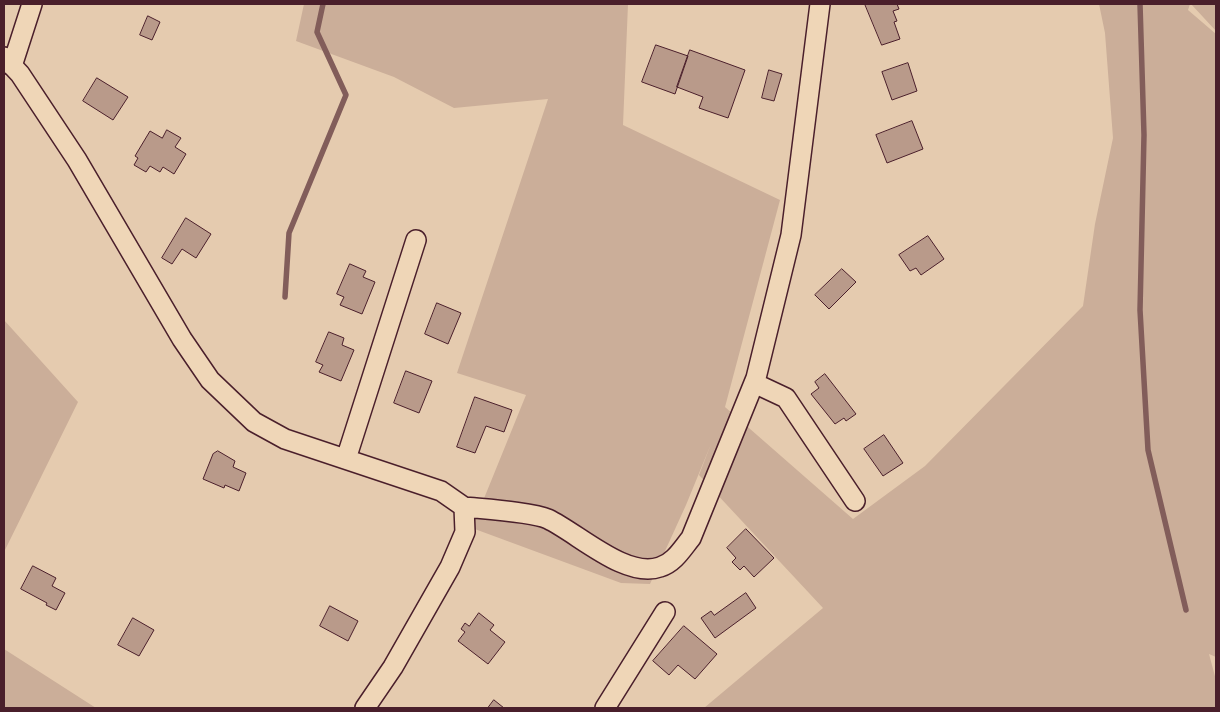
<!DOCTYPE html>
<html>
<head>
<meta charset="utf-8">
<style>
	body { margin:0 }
	#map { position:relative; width:1220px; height:712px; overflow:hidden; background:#e5cbaf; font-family:Dekko,sans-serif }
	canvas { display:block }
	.frame { position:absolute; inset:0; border:5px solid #4a1f2b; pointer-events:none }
</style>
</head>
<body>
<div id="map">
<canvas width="1220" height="712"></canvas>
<div class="frame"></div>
</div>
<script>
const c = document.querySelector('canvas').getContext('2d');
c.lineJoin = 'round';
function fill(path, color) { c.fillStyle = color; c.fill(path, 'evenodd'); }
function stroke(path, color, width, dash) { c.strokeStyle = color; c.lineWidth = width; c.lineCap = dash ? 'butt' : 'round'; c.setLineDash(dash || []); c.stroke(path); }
fill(new Path2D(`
	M304,4h324l-5,121 157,75 -55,207 128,112 72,-53 158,-160 12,-82 18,-86 -8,-105 -6,-29h91l-2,6 28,24v623l-7,-3 7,26v28h-512l119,-100 -124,-133 12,-31 -25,61 -36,79 -29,-1 -149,-55 54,-133 -69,-22 91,-274 -94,9 -60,-31 -98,-36z
	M1191,4h25v27z
	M4,320l74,82 -74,150z
	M4,649l92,59h-92z`), '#cbae99');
stroke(new Path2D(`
	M1140,4l4,131 -4,175 8,140 38,160
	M285,297l4,-64 57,-138 -29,-63 6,-28`), '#825d5a', 5.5);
const building = new Path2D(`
	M865,4h32l2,5 -6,2 4,10 -3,1 6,17 -18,6z
	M148,16l12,6 -8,18 -12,-5z
	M656,45l32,11 -13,38 -33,-12z
	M690,50l55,20 -17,48 -29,-10 4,-11 -26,-10z
	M908,63l9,28 -25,9 -10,-28z
	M769,70l13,4 -8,27 -12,-3z
	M97,78l31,19 -15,23 -30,-19z
	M912,121l11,28 -36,14 -11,-28z
	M167,130l14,8 -6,9 11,7 -12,20 -11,-7 -3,5 -10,-6 -4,6 -12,-7 4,-7 -3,-2 15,-25 12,7z
	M186,218l25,16 -15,24 -14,-9 -10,15 -10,-6z
	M928,236l16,23 -23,16 -5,-7 -6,3 -11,-16z
	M350,264l16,7 -3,6 12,5 -13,32 -22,-9 4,-8 -7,-3z
	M842,269l14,13 -27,27 -14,-14z
	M437,303l24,10 -13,31 -23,-10z
	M329,332l15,6 -2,7 12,5 -13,31 -22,-9 4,-7 -7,-3z
	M406,371l26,10 -13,32 -25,-10z
	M825,374l31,40 -10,7 -2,-3 -9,6 -24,-30 8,-6 -4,-6z
	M475,397l37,13 -8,22 -18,-6 -11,27 -18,-6z
	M884,435l19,28 -20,13 -19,-27z
	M218,451l17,10 -2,6 13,6 -7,18 -14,-6 -1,3 -21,-9 10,-25z
	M746,529l28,29 -20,19 -10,-11 -4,4 -8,-8 4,-4 -9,-10z
	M33,566l23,12 -4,8 13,7 -9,17 -10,-5 1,-2 -26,-14z
	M746,593l10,15 -41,30 -14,-20 10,-7 3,4z
	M330,606l28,15 -10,20 -28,-15z
	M479,613l15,12 -4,5 15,12 -17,22 -30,-23 7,-9 -4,-3 4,-6 4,3z
	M133,618l21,12 -15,26 -21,-11z
	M684,626l33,28 -22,25 -17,-14 -9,10 -16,-14z
	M494,700l10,8h-16z`);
fill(building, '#b99a8a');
stroke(building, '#4a1f2b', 1);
const minor = new Path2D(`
	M4,57l16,17 57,86 105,179 28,41 44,42 31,17 156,52 23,16 1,25 -15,35 -57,100 -28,41
	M12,66l20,-62
	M754,383l32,15 69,103
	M346,459l70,-219
	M464,507c19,2 69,5 84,12 31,15 78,60 112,48 14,-4 22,-18 31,-29l65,-160 35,-143 29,-231
	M605,708l60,-96`);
stroke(minor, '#4a1f2b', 22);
stroke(minor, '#efd6b7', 19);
</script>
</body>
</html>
